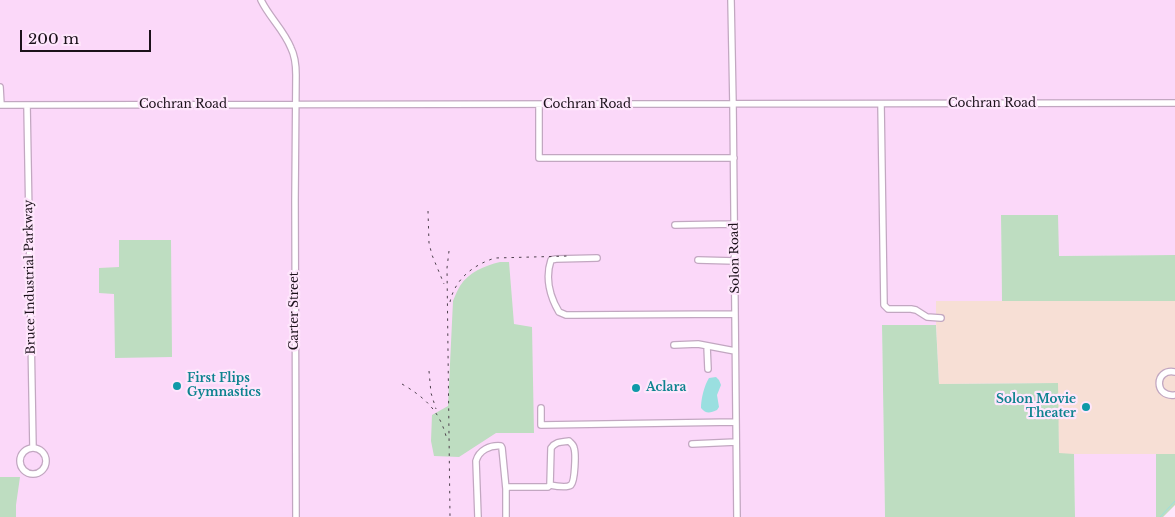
<!DOCTYPE html>
<html>
<head>
<meta charset="utf-8">
<style>
	body { margin:0 }
	#map { position:relative; width:1175px; height:517px; overflow:hidden; background:#fee6fc; font-family:"Libre Baskerville",serif }
	canvas { display:block }
	.scale { position:absolute; left:20px; top:30px; width:131px; height:22px; box-sizing:border-box; border:2px solid #1b111a; border-top:0; padding-left:6px; font-size:15px; line-height:18px; white-space:nowrap; color:#1b111a; -webkit-text-stroke:4px #fee6fc; paint-order:stroke }
</style>
</head>
<body>
<div id="map">
<canvas width="1175" height="517"></canvas>
<div class="scale">200 m</div>
</div>
<script>
const c = document.querySelector('canvas').getContext('2d');
c.lineJoin = 'round';
function fill(path, color) { c.fillStyle = color; c.fill(path, 'evenodd'); }
function stroke(path, color, width, dash) { c.strokeStyle = color; c.lineWidth = width; c.lineCap = dash ? 'butt' : 'round'; c.setLineDash(dash || []); c.stroke(path); }
function label(font, color, halo, rows, align = 'center') {
  c.font = font + ' "Libre Baskerville",serif'; c.lineWidth = 4.5; c.setLineDash([]); c.textBaseline = 'middle'; c.strokeStyle = halo; c.fillStyle = color; for (const [text, x, y, turn = 0] of rows) {
    c.save(); c.translate(x, y); c.rotate((+turn || 0) * Math.PI / 180); c.textAlign = isNaN(turn) ? turn : align; if (halo) c.strokeText(text, 0, 0); c.fillText(text, 0, 0); c.restore();
  }
}
fill(new Path2D(`
	M935,301h240v153h-116l-2,-71 -118,1z`), '#f7dfd5');
fill(new Path2D(`
	M0,0h1175v255l-116,1 -58,-41 1,86h-66v24h-54l3,192h-869v-12h-16z
	M1074,454h82v63h-81z`), '#fbd8f9');
fill(new Path2D(`
	M1001,215h57l1,41 116,-1v46h-173z
	M119,240h52l1,117 -57,1 -1,-64 -15,-1v-25l20,-1z
	M500,262h9l5,62 18,3 2,106h-38l-37,24 -25,-1 -3,-15 1,-26 16,-9 5,-105c2,-5 4,-10 7,-15 9,-14 24,-20 40,-24z
	M882,325h54l3,59 119,-1 1,70 15,1 1,63h-190z
	M1156,454h19v51l-12,12h-7z
	M0,477h20l-4,28v12h-16z`), '#beddc1');
fill(new Path2D(`
	M716,377l3,3 2,5 -4,10 2,12 -2,3c-7,3 -11,4 -16,-2 0,-9 3,-22 8,-30z`), '#9adfe0');
stroke(new Path2D(`
	M1160,517l15,-16`), '#9adfe0', 1);
const minor = new Path2D(`
	M261,0c8,17 23,30 30,48 4,8 5,18 5,27l-1,125 1,317
	M731,0l2,104 4,413
	M0,87l1,18
	M881,104l3,201 4,4h23l5,1 11,7 14,1
	M0,105l1175,-2
	M27,105l6,343
	M539,105v53h195
	M675,225l59,-1
	M597,258l-41,1 -5,1c-6,18 -1,37 8,52l7,3h8l161,-1
	M698,260l37,1
	M674,345l24,-1 37,7
	M707,346l1,23
	M1175,372c-21,-4 -21,26 0,23
	M541,408v17l195,-3
	M692,444l44,-2
	M20 461a13 13 0 1 1 26 0a13 13 0 1 1-26 0Z
	M478,517l-2,-56c3,-11 14,-16 25,-15l1,2 4,41
	M506,517v-28l2,-2h40l2,-2c5,1 17,3 21,0 4,-4 5,-32 3,-37 0,-3 -3,-5 -5,-7 -7,1 -13,0 -18,7l-1,37`);
stroke(minor, '#c2a7c1', 8);
stroke(minor, '#fff', 5.5);
stroke(new Path2D(`
	M428,211l1,32 3,12 12,29
	M449,251l-2,17 3,249
	M450,302c5,-23 23,-37 45,-44l74,-2
	M429,371l2,22 5,16
	M402,384c22,13 37,26 44,52`), '#4d404c', 1, [2.5, 5]);
for (const [x, y, r, color] of [
	[177,386,5,"#0f9aa8"],
	[636,388,5,"#0f9aa8"],
	[1086,407,5,"#0f9aa8"]
]) { const dot = new Path2D(); dot.arc(x, y, r, 0, 2 * Math.PI); c.fillStyle = color; c.fill(dot); stroke(dot, '#fee6fc', 2); }
label('12px', '#1b111a', '#fee6fc', [
	["Cochran Road",992,104],
	["Cochran Road",183,105],
	["Cochran Road",587,105],
	["Solon Road",735,258,-91],
	["Bruce Industrial Parkway",30,277,-91],
	["Carter Street",295,311,-90]
]);
label('bold 12px', '#0d838f', '#fee6fc', [
	["First Flips",187,379],
	["Gymnastics",187,393],
	["Aclara",646,388],
	["Solon Movie",1076,400,"right"],
	["Theater",1076,414,"right"]
], 'left');
</script>
</body>
</html>
